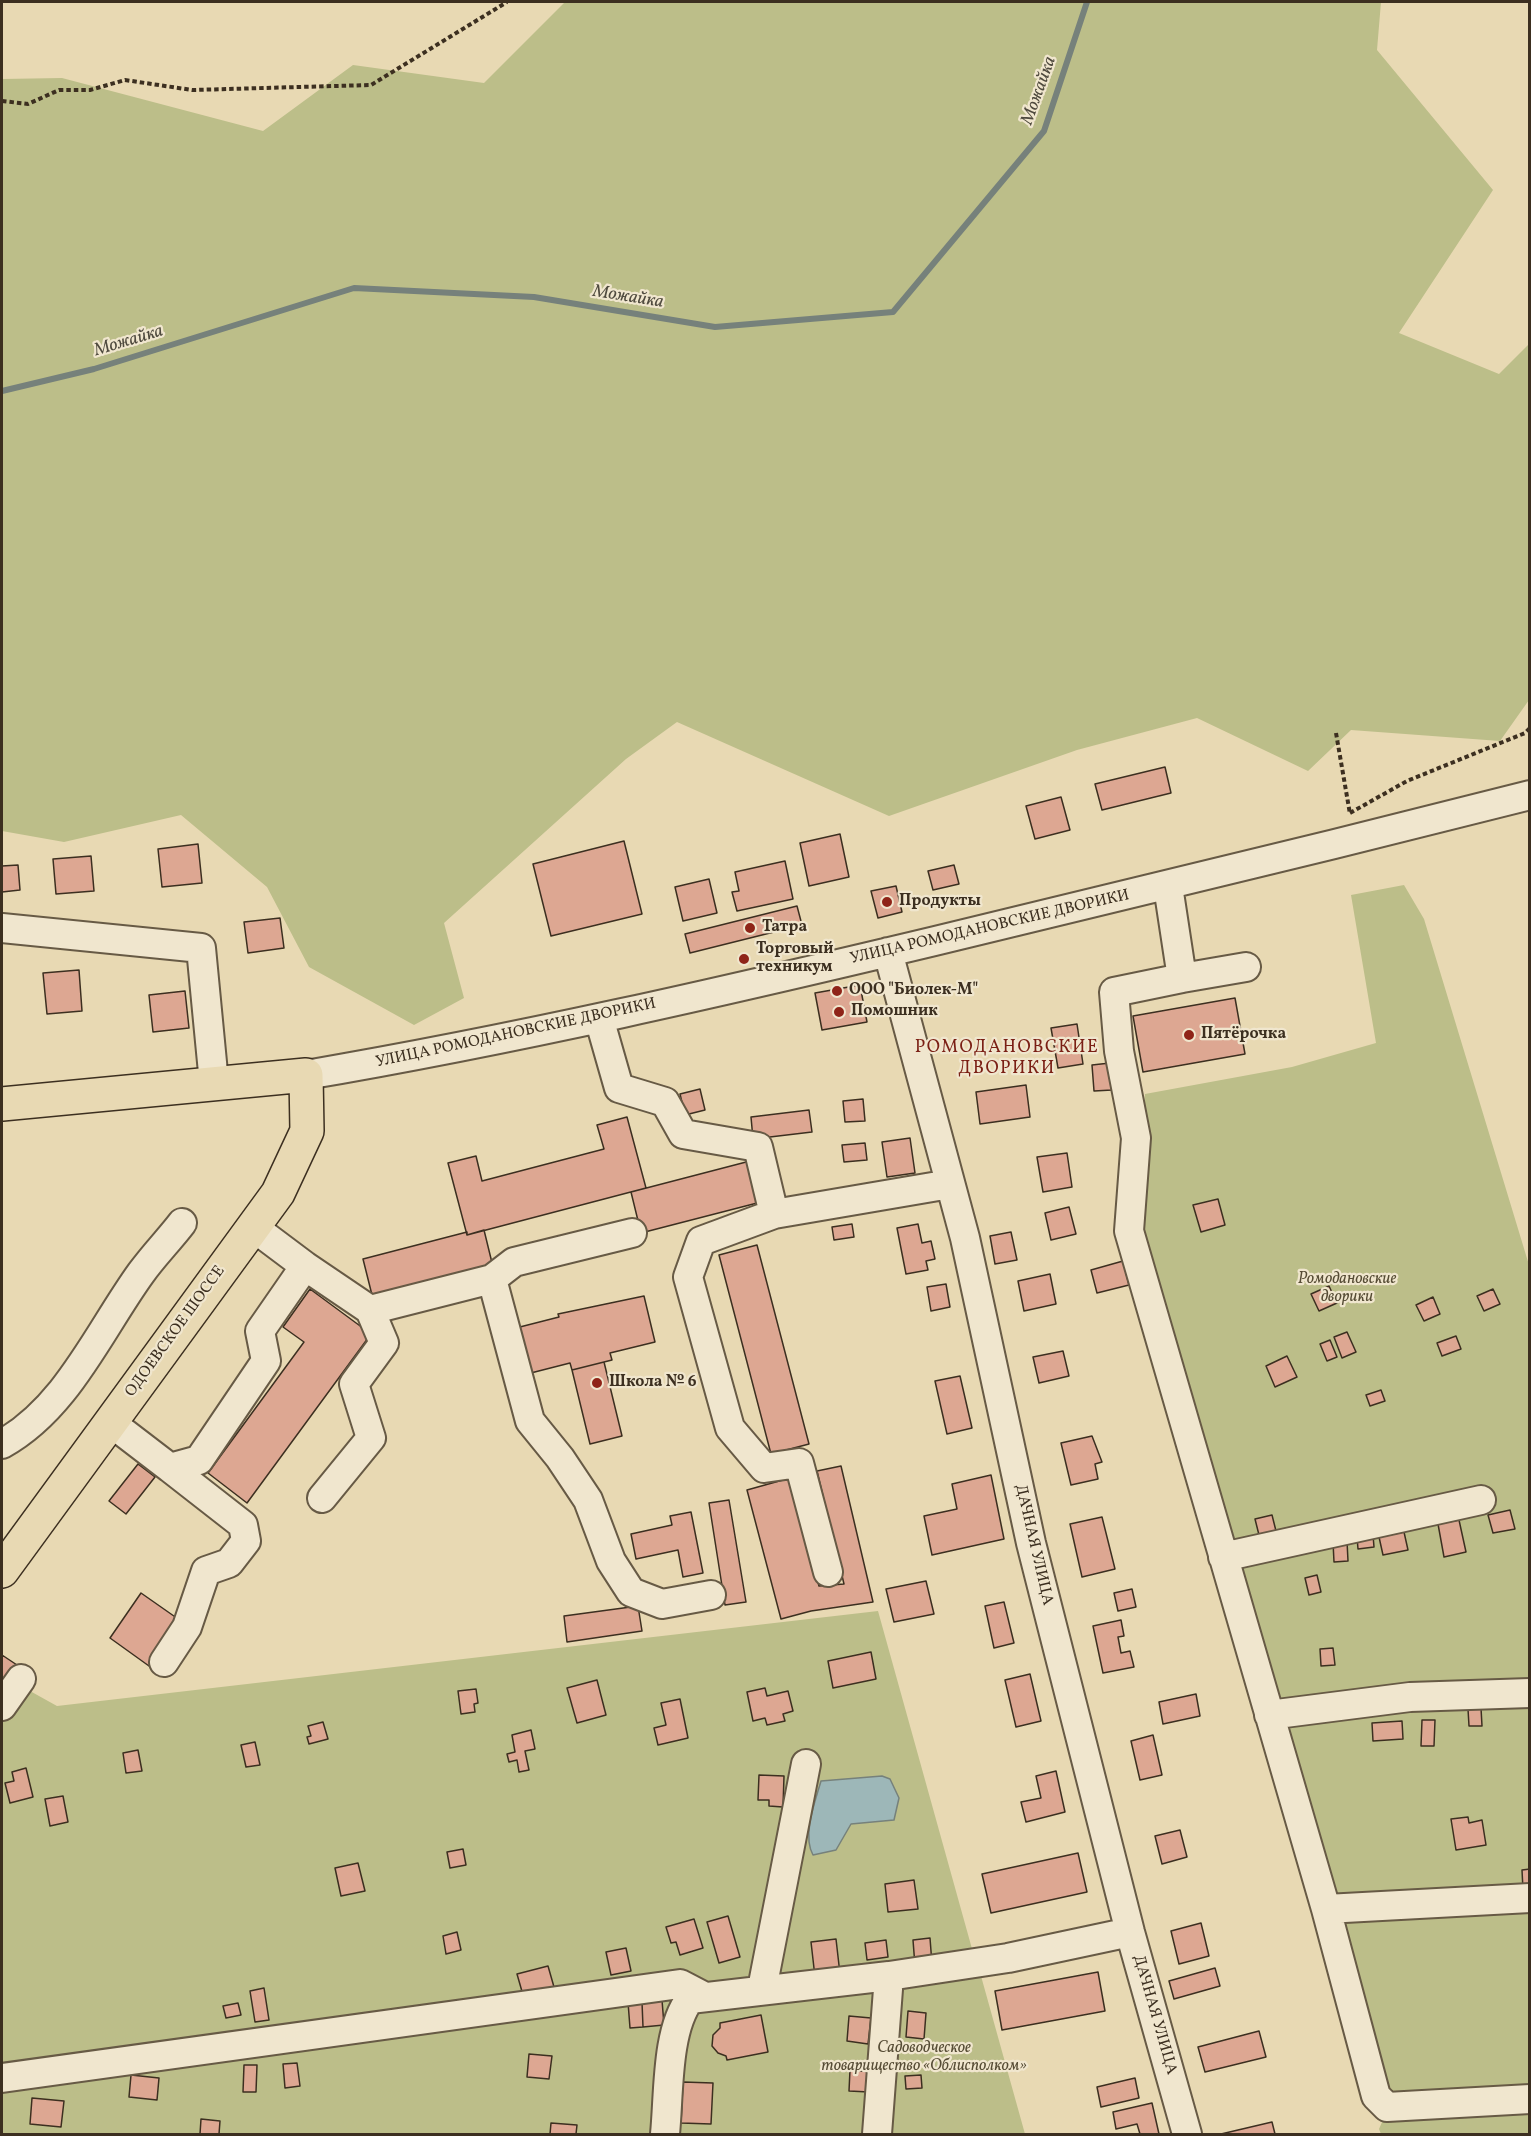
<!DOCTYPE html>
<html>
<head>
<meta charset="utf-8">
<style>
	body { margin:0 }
	#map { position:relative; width:1531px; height:2136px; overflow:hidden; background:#e8d9b3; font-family:Vollkorn,serif }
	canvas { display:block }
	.frame { position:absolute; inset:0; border:3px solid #3c2f20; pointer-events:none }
</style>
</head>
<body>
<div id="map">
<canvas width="1531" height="2136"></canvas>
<div class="frame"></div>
</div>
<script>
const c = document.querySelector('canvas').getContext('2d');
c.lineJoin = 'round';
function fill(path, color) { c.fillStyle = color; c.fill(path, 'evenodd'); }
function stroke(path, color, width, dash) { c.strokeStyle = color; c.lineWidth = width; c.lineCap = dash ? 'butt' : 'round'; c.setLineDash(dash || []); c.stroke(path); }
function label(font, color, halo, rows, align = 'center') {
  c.font = font + ' Vollkorn,serif'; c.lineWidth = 4.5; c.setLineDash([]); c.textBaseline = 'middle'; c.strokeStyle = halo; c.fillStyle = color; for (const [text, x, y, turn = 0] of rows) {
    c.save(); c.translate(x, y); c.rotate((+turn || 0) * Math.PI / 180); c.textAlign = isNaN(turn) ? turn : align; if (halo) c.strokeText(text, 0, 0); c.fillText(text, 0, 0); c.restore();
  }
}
fill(new Path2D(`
	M565,2h816l-4,48 116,140 -94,143 100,41 30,-30v356l-29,41 -149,-11 -43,41 -111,-53 -120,32 -188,66 -212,-94 -51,37 -182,164 20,75 -50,27 -105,-58 -42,-80 -86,-72 -117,27 -62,-11v-752l60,-1 201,53 90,-66 131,18z
	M1404,885l20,34 105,346v869h-148l-2,-5 7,-16 -248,-901 7,-118 147,-27 84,-24 -25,-148z
	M878,1611l96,345 -296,35 -21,143h-655v-433l10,-20 45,25z
	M981,1976l44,158h-351l13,-120 7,-8z`), '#bcbe89');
const water = new Path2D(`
	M882,1776l8,3 9,19 -5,22 -43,4 -15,26 -23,5c-11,-20 2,-53 8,-74z`);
fill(water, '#9db7b8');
stroke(water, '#76817b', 1.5);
stroke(new Path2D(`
	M2,391l92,-22 260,-81 180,9 181,30 178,-15 151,-181 43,-129`), '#76817b', 6);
const building = new Path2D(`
	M1165,767l6,26 -69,17 -7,-26z
	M1061,797l9,33 -35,9 -9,-33z
	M840,834l9,43 -40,9 -9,-43z
	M624,841l18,73 -91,22 -18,-72z
	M198,844l4,39 -40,4 -4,-38z
	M91,856l3,35 -38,3 -3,-35z
	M785,861l8,38 -56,12 -5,-19 7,-1 -4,-19z
	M18,865l2,25 -18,2v-26z
	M954,865l5,19 -26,6 -5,-19z
	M709,879l8,34 -34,8 -8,-34z
	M896,886l6,26 -24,6 -7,-27z
	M797,906l5,19 -112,28 -5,-19z
	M280,918l4,30 -36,5 -4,-31z
	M79,970l3,41 -35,3 -4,-41z
	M860,985l7,37 -45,8 -7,-37z
	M185,991l4,37 -36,4 -4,-37z
	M1235,998l10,56 -102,18 -10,-56z
	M1077,1024l6,40 -25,4 -7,-40z
	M1110,1063l2,27 -18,1 -2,-26z
	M1026,1085l4,32 -50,7 -4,-32z
	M700,1089l5,21 -20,5 -5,-21z
	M863,1099l2,22 -20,1 -2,-21z
	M809,1110l3,22 -59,7 -2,-22z
	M627,1117l19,71 -179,47 -19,-72 28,-7 6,25 122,-32 -7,-24z
	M910,1138l5,35 -28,4 -5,-35z
	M865,1143l2,17 -23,2 -2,-17z
	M1067,1153l5,34 -29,5 -6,-35z
	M750,1161l11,41 -120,31 -10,-41z
	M1218,1199l7,26 -24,7 -8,-27z
	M1069,1207l7,27 -25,6 -6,-27z
	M852,1224l2,13 -20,3 -2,-13z
	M918,1224l4,19 9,-2 4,18 -9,2 2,9 -22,4 -9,-46z
	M484,1230l10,41 -120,32 -11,-44 104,-27v3z
	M1011,1232l6,28 -22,4 -5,-28z
	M757,1245l52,199 -38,10 -52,-199z
	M1123,1261l6,24 -32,8 -6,-23z
	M1050,1274l6,30 -32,7 -6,-30z
	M946,1284l4,23 -19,4 -4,-24z
	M1329,1286l8,17 -18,8 -8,-17z
	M310,1289l61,45 -124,169 -39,-30 96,-131 -21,-15z
	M1493,1289l7,15 -16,7 -7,-15z
	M644,1296l11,46 -45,11 2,7 -40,10 -2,-7 -47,12 -11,-46 47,-12 -1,-3z
	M1433,1297l7,17 -16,7 -8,-16z
	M1347,1332l9,20 -14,6 -8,-21z
	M1456,1336l5,13 -19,7 -5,-13z
	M1330,1340l7,17 -10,4 -7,-17z
	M1063,1351l6,25 -30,7 -6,-26z
	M1287,1356l10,21 -22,10 -9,-21z
	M604,1362l18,74 -32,8 -18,-74z
	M960,1376l12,52 -25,6 -12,-53z
	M1381,1390l4,11 -15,5 -4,-11z
	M1092,1436l10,26 -7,2 3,15 -27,6 -10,-42z
	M138,1464l17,13 -29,37 -17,-13z
	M841,1466l32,136 -62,9 -30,8 -34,-129 43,-12 29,108 25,-2 -27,-113z
	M991,1475l13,64 -72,16 -8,-39 33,-7 -5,-25z
	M729,1500l17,102 -21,3 -16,-102z
	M1510,1510l5,19 -22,4 -5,-18z
	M691,1512l12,61 -20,4 -5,-27 -42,9 -5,-25 41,-9 -2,-9z
	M1272,1515l5,20 -17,4 -5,-20z
	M1102,1517l13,52 -33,8 -12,-53z
	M1459,1520l7,32 -22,5 -6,-33z
	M1404,1532l4,18 -25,5 -4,-18z
	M1373,1535l1,12 -16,2 -1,-12z
	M1347,1541l1,20 -14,1 -1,-20z
	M1317,1575l4,17 -12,3 -4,-17z
	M926,1581l8,33 -40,8 -8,-33z
	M1132,1589l4,18 -18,4 -4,-18z
	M141,1593l40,28 -32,45 -39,-28z
	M1004,1602l10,41 -20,5 -9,-42z
	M638,1606l4,25 -75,11 -3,-26z
	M1121,1620l3,16 -6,1 3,16 9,-2 4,16 -31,6 -10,-47z
	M1333,1648l2,17 -14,1 -1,-17z
	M871,1652l5,27 -43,9 -5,-27z
	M2,1655l15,10 -15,22z
	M1030,1674l11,47 -25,6 -11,-47z
	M597,1680l9,35 -29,8 -10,-35z
	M765,1688l2,8 21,-5 5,20 -10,3 2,7 -18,4 -2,-7 -12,3 -6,-29z
	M476,1689l2,14 -4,1 1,8 -14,2 -3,-23z
	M1196,1694l4,22 -37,8 -4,-22z
	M680,1699l8,39 -30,7 -4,-17 12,-3 -5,-22z
	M1481,1708l1,18h-13l-1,-17z
	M1422,1720h13l-1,26h-13z
	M1402,1721l1,18 -30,2 -1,-18z
	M323,1722l5,17 -19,5 -2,-7 4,-1 -3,-10z
	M531,1730l4,19 -10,2 4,19 -10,2 -2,-12 -8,2 -2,-8 8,-2 -3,-17z
	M1153,1735l9,40 -22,5 -9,-39z
	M255,1742l5,23 -14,2 -5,-22z
	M138,1750l4,21 -16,2 -3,-20z
	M26,1768l7,29 -23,6 -5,-20 9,-2 -2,-9z
	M1056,1771l9,41 -39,10 -5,-20 20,-4 -5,-22z
	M759,1775l25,1 -1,31 -14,-1v-6h-11z
	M63,1796l5,26 -18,4 -5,-27z
	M1468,1817l1,6 13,-3 4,25 -30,5 -5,-31z
	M1180,1830l7,27 -25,7 -7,-28z
	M463,1849l3,16 -16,3 -3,-16z
	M1078,1853l9,39 -96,21 -9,-39z
	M358,1863l7,28 -24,5 -6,-28z
	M1530,1869v20l-7,1 -1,-20z
	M914,1880l4,29 -30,3 -3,-28z
	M728,1916l12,41 -21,6 -12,-41z
	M694,1919l9,29 -23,7 -4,-13 -5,1 -5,-16z
	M1201,1923l8,33 -30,8 -8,-33z
	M457,1932l4,18 -15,4 -3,-18z
	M930,1938l2,26 -17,2 -2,-26z
	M836,1939l4,35 -25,3 -4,-35z
	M886,1940l2,17 -21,3 -2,-17z
	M626,1948l5,23 -20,4 -5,-23z
	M548,1966l6,21 -31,8 -6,-21z
	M1215,1968l5,18 -46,13 -5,-18z
	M1098,1972l7,39 -103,19 -7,-39z
	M264,1988l5,32 -14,2 -5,-31z
	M662,2000l2,25 -21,2 -1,-25z
	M628,2002h14l1,25 -13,1z
	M238,2003l3,12 -15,3 -3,-12z
	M908,2011l18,2 -2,26 -18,-2z
	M761,2015l7,37 -41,8 -1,-4 -8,-3 -6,-7 1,-11 7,-7v-5z
	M849,2016l22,2 -3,26 -21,-3z
	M1259,2031l7,26 -61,15 -7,-25z
	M529,2054l23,2 -3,23 -22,-2z
	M297,2063l3,23 -15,2 -2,-24z
	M244,2065h13l-1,27h-13z
	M850,2070l21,2 -2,20 -20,-1z
	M131,2075l28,3 -2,22 -28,-3z
	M921,2075l1,13 -16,1 -1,-13z
	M1135,2078l4,20 -38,9 -4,-20z
	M683,2082l30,1 -2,41 -30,-1z
	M32,2098l32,3 -3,26 -31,-3z
	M1152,2103l7,31h-19l-3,-10 -21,5 -3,-17z
	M201,2119l19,2 -1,13h-19z
	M1272,2122l3,12h-54z
	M551,2123l26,2 -1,9h-26z`);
fill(building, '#dda792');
stroke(building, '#3c2f20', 1.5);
const minor = new Path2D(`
	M1168,886l14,92 -68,14 5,59 17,87 -7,93 197,678 50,187 11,11 143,-8
	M2,928l199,20 13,135
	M888,952l77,286 66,305 99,389 57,202
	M1182,978l64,-11
	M599,1018l20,70 46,14 18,32 75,13 16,67
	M306,1075c211,-36 420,-84 629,-134 199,-47 397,-96 595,-146
	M253,1227l52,39 65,44 122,-31 22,-17 118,-29
	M492,1279l38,142 30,37 28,42 23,61 20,31 31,12 49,-9
	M110,1422l60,46 29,-8 67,-99 -6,-30 45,-65
	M2,1444c65,-36 97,-113 139,-171 13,-18 28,-33 41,-50
	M322,1498l49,-60 -17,-54 30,-41 -14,-33
	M1223,1557l258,-57
	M828,1572l-29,-109 -35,5 -34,-40 -42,-151 13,-36 73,-27 176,-30
	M164,1662l23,-35 19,-56 23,-8 17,-22 -3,-16 -73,-57
	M2,1706l19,-27
	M1269,1715l141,-18 120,-4
	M1326,1909l204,-11
	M762,1989l44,-225
	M2,2078l678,-94 23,12
	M665,2134c4,-39 1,-104 25,-135l199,-23 119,-18 122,-26
	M877,2134l12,-158`);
const major = new Path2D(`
	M2,1104l304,-29 1,56 -29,62 -276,378`);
stroke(minor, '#675a45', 32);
stroke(major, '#3c2f20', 36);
stroke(new Path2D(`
	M2,101l26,3 31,-14h31l35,-10 67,10 179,-5 136,-83
	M1336,733l14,81
	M1350,813l57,-32 118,-48 5,-5`), '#3c2f20', 4, [4.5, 3]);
stroke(minor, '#f0e6ce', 28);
stroke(major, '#e8d9b3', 33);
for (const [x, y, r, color] of [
	[887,902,6,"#8f2418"],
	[750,928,6,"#8f2418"],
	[744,959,6,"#8f2418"],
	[837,991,6,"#8f2418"],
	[839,1012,6,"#8f2418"],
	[1189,1035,6,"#8f2418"],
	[597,1383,6,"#8f2418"]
]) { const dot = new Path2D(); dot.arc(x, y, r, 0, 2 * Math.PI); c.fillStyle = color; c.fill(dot); stroke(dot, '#f0e6ce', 2); }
label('bold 16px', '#3c2f20', '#f0e6ce', [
	["Продукты",899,902],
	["Татра",762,928],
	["Торговый",756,950],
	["техникум",756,968],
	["ООО \"Биолек-М\"",849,991],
	["Помошник",851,1012],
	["Пятёрочка",1201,1035],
	["Школа № 6",609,1383]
], 'left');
label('16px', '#3c2f20', '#f0e6ce', [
	["УЛИЦА РОМОДАНОВСКИЕ ДВОРИКИ",990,928,-13],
	["УЛИЦА РОМОДАНОВСКИЕ ДВОРИКИ",516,1034,-12],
	["ОДОЕВСКОЕ ШОССЕ",176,1332,-54],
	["ДАЧНАЯ УЛИЦА",1033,1545,77],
	["ДАЧНАЯ УЛИЦА",1154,2015,74]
]);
label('italic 16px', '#564c35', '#f0e6ce', [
	["Ромодановские",1347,1280],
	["дворики",1347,1298],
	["Садоводческое",924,2049],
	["товарищество «Облисполком»",924,2067]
]);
label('italic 18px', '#4f4a3e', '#f0e6ce', [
	["Можайка",1040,91,-70],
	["Можайка",628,298,9],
	["Можайка",129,342,-17]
]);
c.letterSpacing = '1.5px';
label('18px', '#7a1f14', '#f0e6ce', [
	["РОМОДАНОВСКИЕ",1007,1049],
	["ДВОРИКИ",1007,1070]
]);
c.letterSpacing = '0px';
</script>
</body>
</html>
